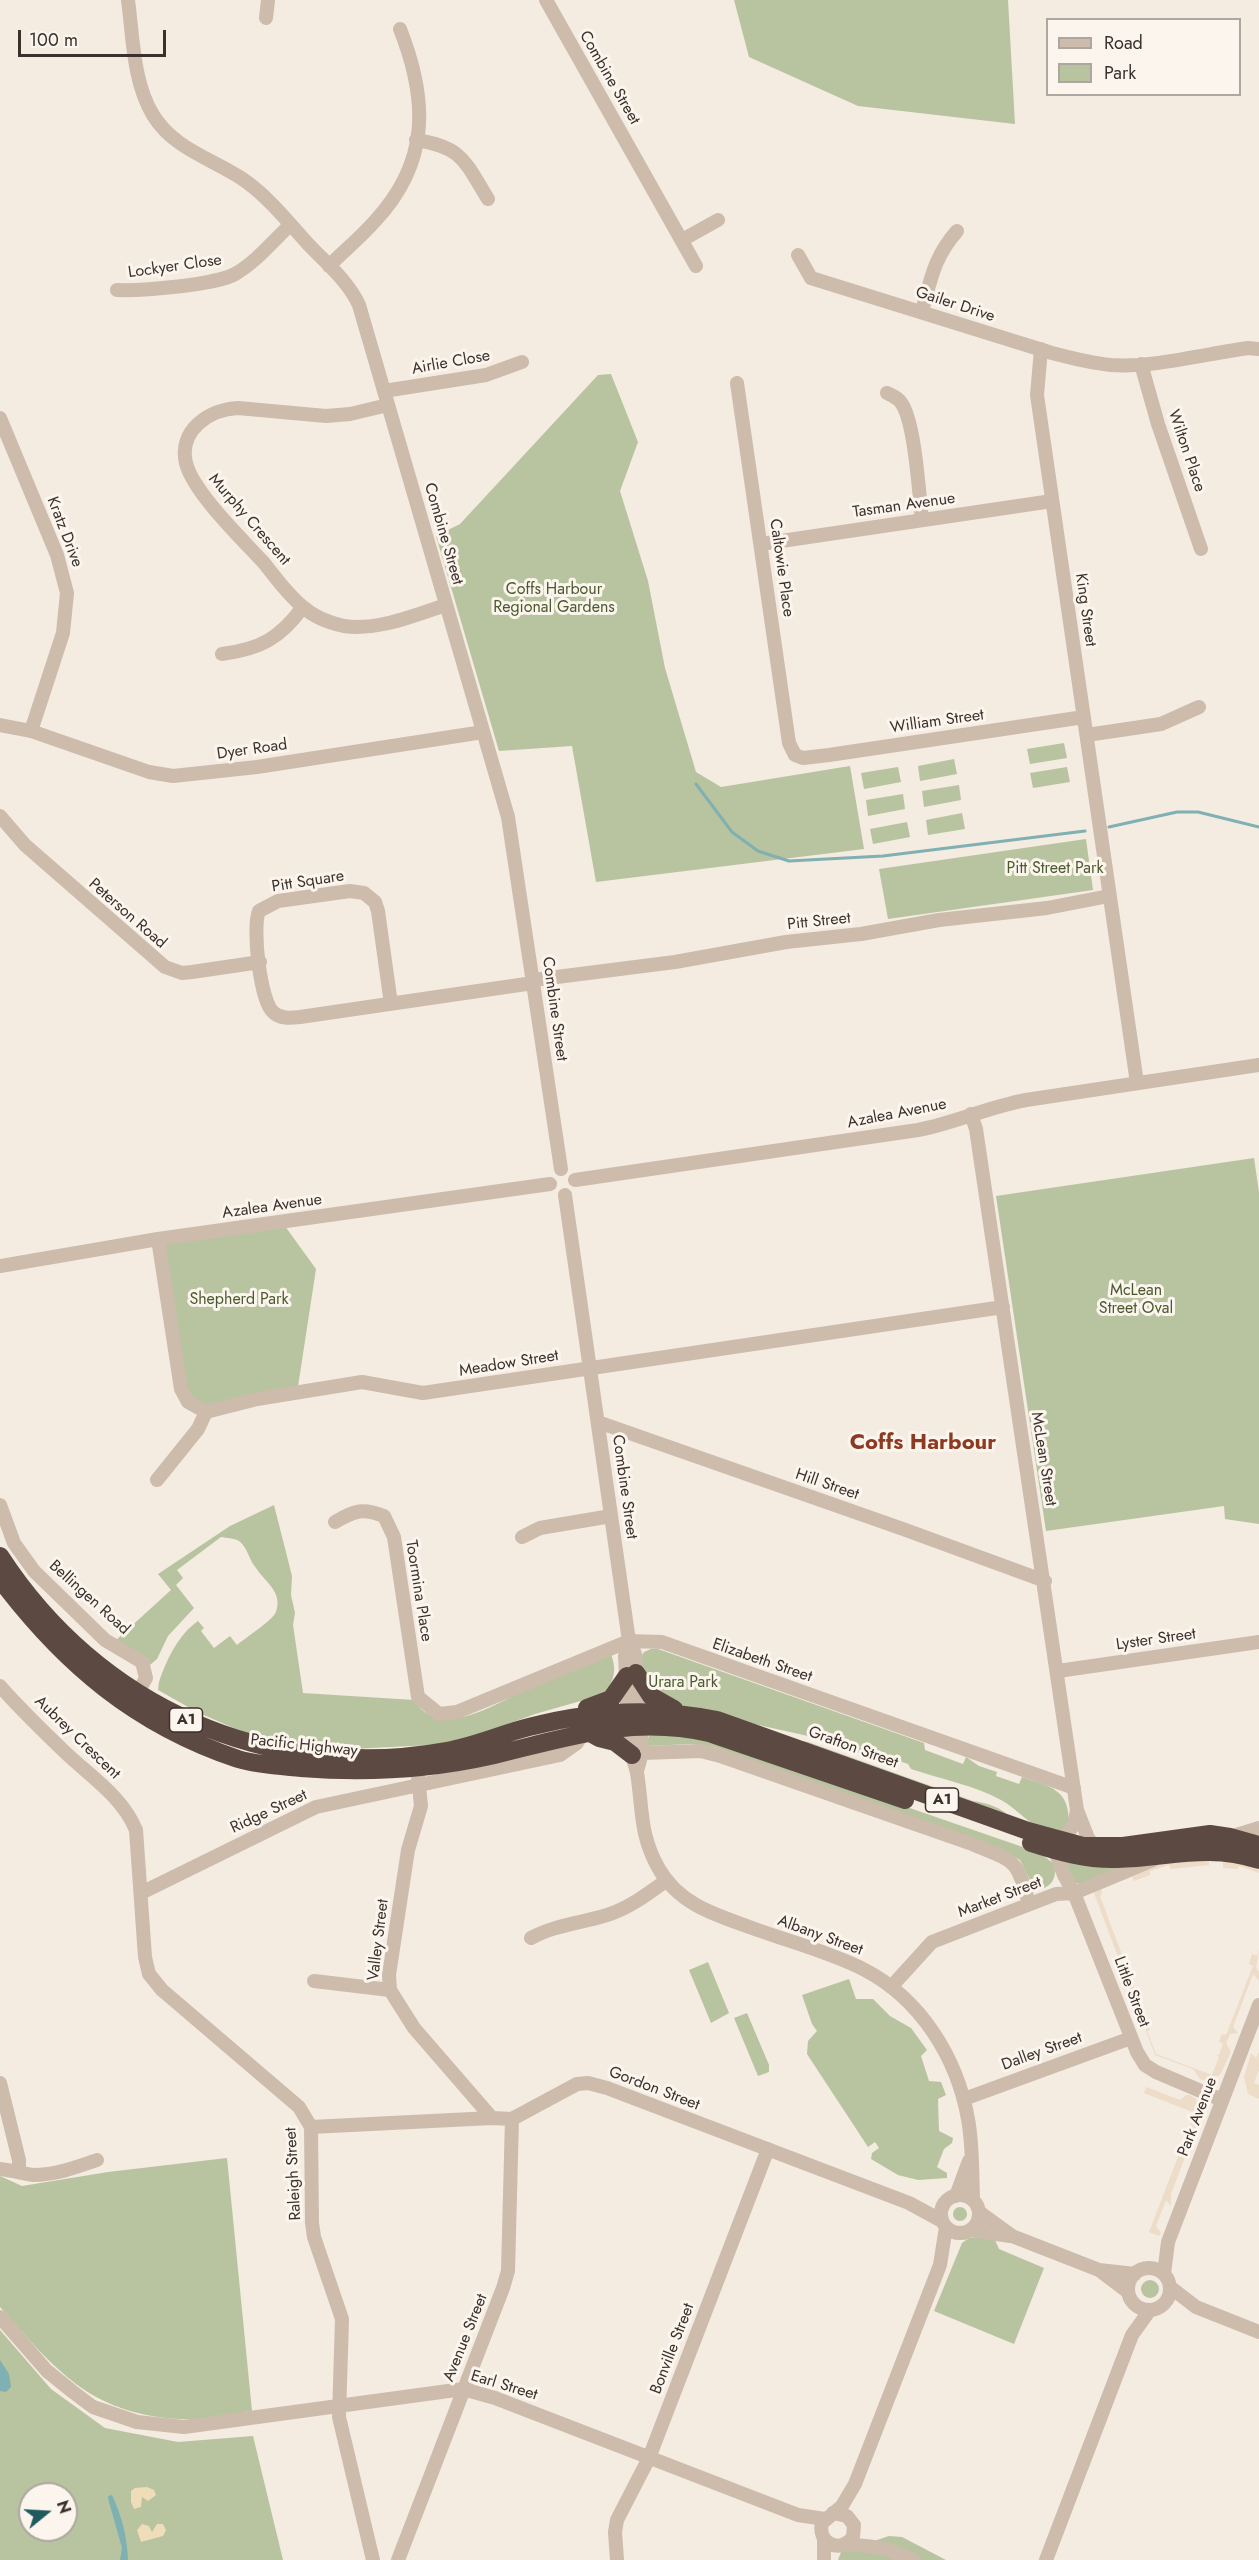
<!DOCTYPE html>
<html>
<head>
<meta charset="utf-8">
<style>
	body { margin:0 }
	#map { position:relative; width:1259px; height:2560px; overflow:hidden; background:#f4ebe1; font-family:Jost,sans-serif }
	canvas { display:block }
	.legend { position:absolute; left:1046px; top:18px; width:195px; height:78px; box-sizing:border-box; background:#fbf5ee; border:2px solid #aea6a0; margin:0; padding:8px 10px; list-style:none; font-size:18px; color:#3b302b }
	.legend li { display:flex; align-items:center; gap:12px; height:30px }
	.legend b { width:30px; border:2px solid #aea6a0 }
	.north { position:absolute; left:18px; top:2482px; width:60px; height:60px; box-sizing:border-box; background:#fbf5ee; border:2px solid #aea6a0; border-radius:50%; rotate:72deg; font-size:16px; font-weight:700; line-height:24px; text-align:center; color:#3b302b }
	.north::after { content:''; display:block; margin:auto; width:21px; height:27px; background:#1f5a5e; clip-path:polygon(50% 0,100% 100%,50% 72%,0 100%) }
	.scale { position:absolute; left:18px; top:30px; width:148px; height:27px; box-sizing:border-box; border:3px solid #3b302b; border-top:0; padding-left:8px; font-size:18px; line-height:21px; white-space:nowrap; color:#3b302b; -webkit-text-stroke:4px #fbf5ee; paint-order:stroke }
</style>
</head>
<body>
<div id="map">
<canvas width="1259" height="2560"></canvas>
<ul class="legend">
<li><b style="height:8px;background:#cdbbac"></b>Road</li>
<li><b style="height:16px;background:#b8c4a0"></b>Park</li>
</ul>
<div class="north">N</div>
<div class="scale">100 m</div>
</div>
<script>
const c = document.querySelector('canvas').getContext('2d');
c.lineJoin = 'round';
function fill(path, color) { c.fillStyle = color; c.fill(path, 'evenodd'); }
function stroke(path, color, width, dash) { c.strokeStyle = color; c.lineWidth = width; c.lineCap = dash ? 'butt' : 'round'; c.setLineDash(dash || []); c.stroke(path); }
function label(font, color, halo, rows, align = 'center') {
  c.font = font + ' Jost,sans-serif'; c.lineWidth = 6; c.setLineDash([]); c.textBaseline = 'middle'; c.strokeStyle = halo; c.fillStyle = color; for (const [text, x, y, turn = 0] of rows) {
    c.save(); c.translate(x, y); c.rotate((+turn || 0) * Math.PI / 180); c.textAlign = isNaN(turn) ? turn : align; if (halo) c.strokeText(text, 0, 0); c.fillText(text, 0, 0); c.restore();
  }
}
fill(new Path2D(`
	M734,0h274l7,124 -157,-18 -109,-49z
	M611,374l27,68 -18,49 28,90 17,87 31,104 25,15 129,-21 14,83 -268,33 -24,-136 -73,5 -63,-215 24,-12 138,-149z
	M1064,743l3,15 -37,6 -3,-15z
	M954,759l3,15 -37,7 -2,-15z
	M898,767l3,15 -37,7 -3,-16z
	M1067,767l3,15 -37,6 -3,-15z
	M959,785l2,15 -37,7 -2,-16z
	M903,794l2,15 -37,7 -2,-16z
	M962,813l3,16 -37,6 -2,-15z
	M907,822l3,15 -37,7 -3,-15z
	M1086,839l7,51 -205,29 -9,-50z
	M1254,1158l5,34v332l-34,-5 -1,-13 -178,25 -50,-335z
	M282,1222l34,47 -19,124 -91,19 -18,-10 -30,-162z
	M274,1505l18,71 -1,19 4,18 -2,12 10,68 111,7c28,46 95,-5 128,-19 22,-10 46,-18 69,-27 6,17 3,25 -6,40l-70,20 -82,30 -103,5 -65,-3 -49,-17 -39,-17 -39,-22 1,-8c8,-23 19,-47 39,-61l6,7 -3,3 13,17 16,-12 7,9c8,-7 35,-24 39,-33 7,-20 -10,-29 -20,-44 -7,-8 -8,-20 -17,-27 -5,-3 -13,-3 -18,-4l-44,33 6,8 -7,7 18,23 -26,28 -11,23 -7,6 -4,-5 -31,-19 56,-51 -13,-16 72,-48z
	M651,1649h7l266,94 1,7 38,14 3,-7 13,9 18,6 -1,4 23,8 3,-7c28,10 47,11 47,46l-8,9c-25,3 -41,-22 -60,-32 -27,-15 -61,-21 -90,-31l-3,-5 -39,-13 -11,2 -32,-13 -135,-30 -35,-15 -17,-35 5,-8z
	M649,1735h39l132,42 220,76 14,11c4,14 -3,25 -19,26l-15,-30 -21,-12 -285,-101 -22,-3 -46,2z
	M784,1738l24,4 165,59c14,2 28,6 38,17z
	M1062,1861l61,5c-12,5 -43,27 -53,13 -3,-5 -5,-13 -8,-18z
	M708,1962l21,51 -18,10 -22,-53z
	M849,1979l7,20h17l17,17 21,12 16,22 -6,6 8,25 12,1 5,13 -8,4 1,32 14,7 -1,5 -8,6 -7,18 10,6v5l-29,2 -20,-5 -27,-16 1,-6 7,-5 -4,-6 -7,5 -61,-93 1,-13 9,-10 -5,-7 -10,-29z
	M747,2013l22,52v7l-11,4 -24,-58z
	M227,2158l25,253c-23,3 -49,10 -73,8 -89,-5 -124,-50 -179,-112v-131l22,10 86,-14z
	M953 2214a7 7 0 1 1 14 0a7 7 0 1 1-14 0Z
	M983,2237l12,3 4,9 45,19 -30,76 -80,-33 28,-68 7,-5z
	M1141 2289a9 9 0 1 1 18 0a9 9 0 1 1-18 0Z
	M0,2330l51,59 54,39 73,14 75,-6 30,124h-283zM30,2494h36v36h-36z
	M889,2536l13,1 44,23h-108l3,-8z`), '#b8c4a0');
fill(new Path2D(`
	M147,2487l7,3 2,5 -8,6 -6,-4 -1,10 -7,2 -3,-7v-11l4,-3z
	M142,2524l7,2 3,6 5,-8h6l3,6 -3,6 -22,6 -4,-12z`), '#efdcb8');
fill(new Path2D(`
	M1216,1857l16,2 27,11v3l-20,-7 -2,3 -14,-1v-8l-14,1v4l-38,4 -2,-4 -19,6v4l-16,6 -2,-4 -31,12 1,3 -2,4 50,134 -3,1 9,23 56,21 7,-18 -3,-2h3l4,-11 -4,-3 3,-7 4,1 27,-69 -4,-2 3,-10 5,2 2,-6 -3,18 3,4v9l-6,-7 -20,53 5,6 -8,1 -4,9 5,9 -11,23 -13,6 -7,-2 -7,-10 -38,-14 -61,-162 5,-6 63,-24z
	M1259,2052v18l-5,13 5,2v14l-11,-5 -4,-17 7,-24 5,5z
	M1146,2087l34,13 6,-5h4l6,4 6,14 -31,81v12l-5,-6 -10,26 5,7 -2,3 -10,-4 46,-119 -51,-20z`), '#ecdcc8');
fill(new Path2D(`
	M0,2360l9,14 2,13 -5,5 -6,-1z
	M112,2495c10,22 15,40 16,65h-8l2,-12 -13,-46 -1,-6z`), '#7fb0b2');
stroke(new Path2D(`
	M696,784l36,48 26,19 31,10 94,-5 202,-25
	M1109,827l68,-15h21l61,15`), '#7fb0b2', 3);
stroke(new Path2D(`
	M128,0c5,37 5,82 25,115 20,33 57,43 88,63 26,17 47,44 68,67 17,18 39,36 50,60l149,512 53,352
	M546,0l150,266
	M266,18l2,-18
	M416,140c47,7 49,22 72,59
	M682,240l36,-20
	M798,255l13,23 241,75c19,5 39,10 59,12 41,3 95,-11 137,-17l11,1
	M329,266c15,-15 32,-29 46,-45 55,-59 53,-121 25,-192
	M117,290c25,1 98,-5 118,-16 21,-12 38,-33 55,-49
	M922,311c9,-32 12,-54 35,-80
	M1041,349l-4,46 100,688
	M1141,364l17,60 43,125
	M737,383l52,360 6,12 8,3 26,-3 255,-38
	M384,391l102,-16 36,-13
	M887,393c6,3 12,5 15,11 13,20 17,89 20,116
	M388,405l-38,9 -24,2 -88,-8c-28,1 -60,22 -52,55 7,29 56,76 78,100 12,15 24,32 39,44 11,10 27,16 41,19 34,5 70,-11 102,-21
	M0,418l57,137 10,38 -4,40 -32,98
	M761,544l291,-43
	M222,654c39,-5 58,-16 81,-47
	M0,725l31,6 118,41 24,4 84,-9 226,-35
	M1087,735l74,-11 38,-17
	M0,816l25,29 140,122 17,6 10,-1 68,-10
	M533,980l142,-18 111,-20 75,-8 78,-14 108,-12 62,-12
	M391,1004l-13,-93 -3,-9 -11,-9 -14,-2 -72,10 -19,10c-7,16 1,89 14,101 7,7 17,6 27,5l233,-34
	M971,1114l5,15 101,681 11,28 7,9
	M575,1180l343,-50c37,-7 70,-23 108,-30l233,-35
	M565,1195l64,446 6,13 7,99 -5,18
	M158,1239l23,150 7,13 18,10 51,-13 105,-17 61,11 580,-86
	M0,1266l158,-27 392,-55
	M598,1422l305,107 142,52
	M157,1480l41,-51 8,-17
	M0,1505l14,38 20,28 71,69 37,22 4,16 -12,22
	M335,1522c20,-12 28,-14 49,-6l10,21 24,160 21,17 18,-2 172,-71 33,1 412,146
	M522,1537l18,-9 71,-12
	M629,1641l-4,15c2,33 1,67 7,99 1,6 4,12 5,18 6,36 2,61 22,96 19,33 51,44 85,56 39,15 81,25 119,44 57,29 94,88 105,150 5,27 4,55 5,81
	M1058,1671l201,-29
	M0,1686c21,24 45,47 68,69 25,23 55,43 68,75l9,127 4,17 13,16 137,117 12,20 1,96 2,14 28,82 -3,98 34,143
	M642,1753l59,-2 19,5 252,88c43,18 45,14 57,60
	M418,1776l3,30 -13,44 -19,125 1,15 24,38 78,90
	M1230,1837l29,-9
	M1064,1840l11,-18 2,-12
	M1055,1851l9,24 10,18 63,159 8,13 11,7 66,28
	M141,1893l175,-86 244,-52 17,-12 6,-10
	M531,1938c24,-13 50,-15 76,-23 21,-6 42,-22 60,-35
	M314,1981l76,9
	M891,1987l41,-45 124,-48 18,-1 79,-33
	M0,2083l19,77v11
	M964,2099l167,-61
	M311,2127l181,-9 20,1 65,-35 11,-1 19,5 302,115 33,18
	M0,2169c10,1 25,5 33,6 22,0 44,-8 64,-15
	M941 2214a19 19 0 1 1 38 0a19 19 0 1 1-38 0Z
	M956,2196l13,-35
	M979,2212l33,24 87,34 36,4
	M971,2230l39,6
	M1128 2289a21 21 0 1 1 42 0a21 21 0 1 1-42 0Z
	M1099,2270l29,22
	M1164,2274l4,-32 91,-237
	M1170,2287l26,20 63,25
	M0,2317l47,54 26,21 20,15 44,15 47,5 279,-38 32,9 303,117 27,4
	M833,2513l14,3 7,9 -1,12c-12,17 -36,7 -31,-14l20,-17 13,-22 85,-219 6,-38
	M847,2544l36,4 31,12
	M398,2560l105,-272 5,-17 4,-152
	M617,2560l-2,-28 2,-12 32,-62 119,-309
	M824,2560v-20
	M1046,2560l86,-225 18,-25`), '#cdbbac', 14);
stroke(new Path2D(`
	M0,1556c98,151 268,227 446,195 29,-5 55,-17 83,-24 64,-17 124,-20 188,-7l311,111 55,15h40l87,-12 20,3 29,8
	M0,1579c64,85 136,146 238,180 20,6 42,7 63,9 64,5 126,2 189,-12 76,-18 140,-41 219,-23l196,67
	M636,1673l15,23 23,13
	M587,1708l24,-9 16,-23
	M590,1733l9,5 16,4 17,13
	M1031,1843c28,9 56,17 86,16 51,-1 90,-16 142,1`), '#5c4a42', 18);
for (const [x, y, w] of [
	[186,1720,33],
	[942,1800,33]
]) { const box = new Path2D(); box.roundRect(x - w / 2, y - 12, w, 24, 4.5); c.fillStyle = '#fbf5ee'; c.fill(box); stroke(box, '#3b302b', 1.5); }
label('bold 15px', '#3b302b', null, [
	["A1",186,1720],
	["A1",942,1800]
]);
label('16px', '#3b302b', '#fbf5ee', [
	["Combine Street",609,78,60],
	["Lockyer Close",175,267,-8],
	["Gailer Drive",955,305,18],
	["Airlie Close",451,363,-10],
	["Wilton Place",1186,451,71],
	["Tasman Avenue",904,506,-8],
	["Murphy Crescent",249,520,49],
	["Kratz Drive",64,532,69],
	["Combine Street",443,534,74],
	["Caltowie Place",781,568,82],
	["King Street",1085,610,82],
	["William Street",937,722,-8],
	["Dyer Road",252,750,-8],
	["Pitt Square",308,882,-9],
	["Peterson Road",127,914,41],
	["Pitt Street",819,922,-6],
	["Combine Street",554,1009,82],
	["Azalea Avenue",897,1114,-11],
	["Azalea Avenue",272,1207,-8],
	["Meadow Street",509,1364,-9],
	["McLean Street",1043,1459,81],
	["Hill Street",827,1485,19],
	["Combine Street",624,1487,82],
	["Toormina Place",418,1591,81],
	["Bellingen Road",89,1598,42],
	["Lyster Street",1156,1640,-8],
	["Elizabeth Street",762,1661,19],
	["Aubrey Crescent",77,1738,44],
	["Pacific Highway",304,1746,6],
	["Grafton Street",853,1748,20],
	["Ridge Street",269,1812,-25],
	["Market Street",1000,1898,-21],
	["Albany Street",820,1936,20],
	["Valley Street",379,1940,-83],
	["Little Street",1131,1992,69],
	["Dalley Street",1042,2052,-20],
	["Gordon Street",654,2089,21],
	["Park Avenue",1198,2117,-69],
	["Raleigh Street",294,2174,-93],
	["Avenue Street",466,2338,-68],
	["Bonville Street",673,2349,-69],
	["Earl Street",504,2386,17]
]);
label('16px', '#4a5a2e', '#fbf5ee', [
	["Coffs Harbour",554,590],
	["Regional Gardens",554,608],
	["Pitt Street Park",1055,869],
	["McLean",1136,1291],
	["Street Oval",1136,1309],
	["Shepherd Park",239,1300],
	["Urara Park",683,1683]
]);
label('bold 22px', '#8c3b22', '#fbf5ee', [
	["Coffs Harbour",923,1444]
]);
</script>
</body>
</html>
